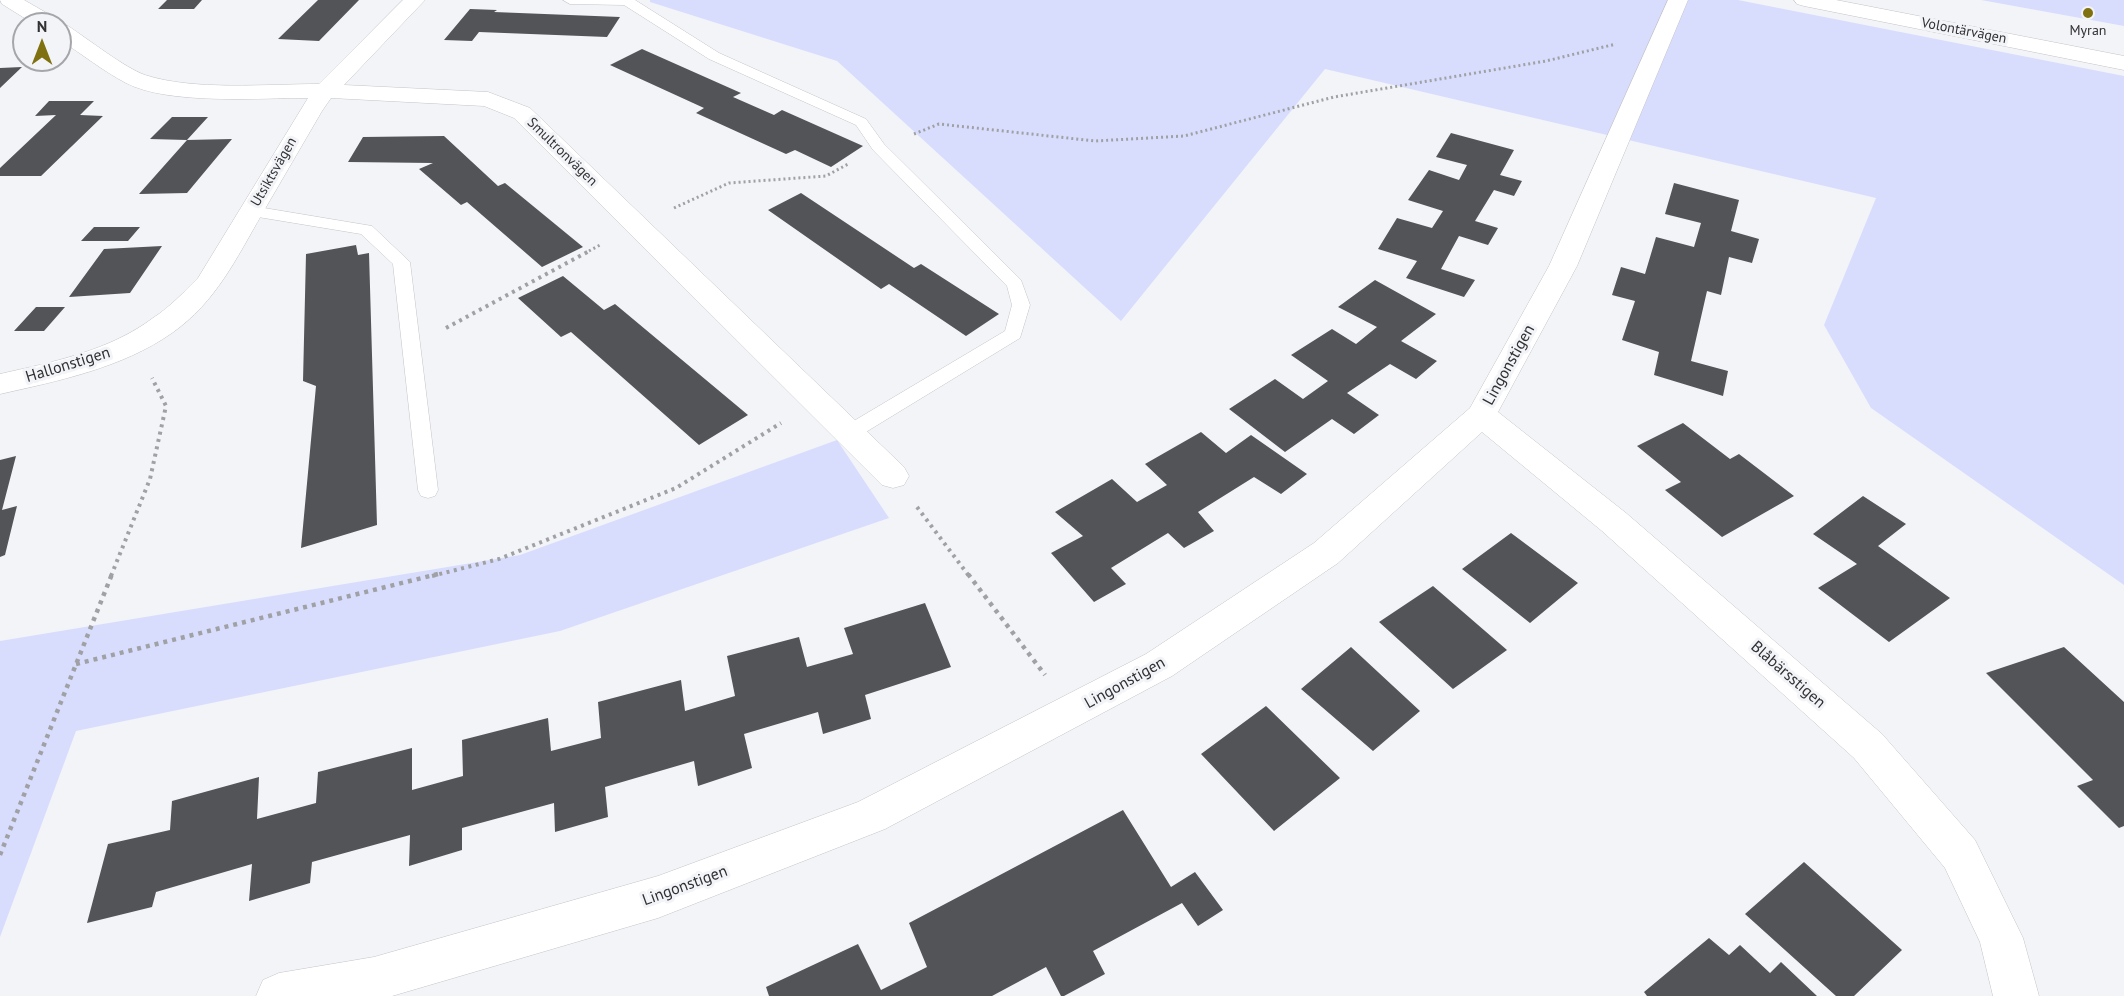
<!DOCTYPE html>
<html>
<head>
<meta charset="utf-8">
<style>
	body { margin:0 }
	#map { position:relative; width:2124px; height:996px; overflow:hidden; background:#f3f4f8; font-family:"PT Sans",sans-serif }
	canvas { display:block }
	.north { position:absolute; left:12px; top:12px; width:60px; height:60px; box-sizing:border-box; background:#f3f4f8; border:2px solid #a5a6a9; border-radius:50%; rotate:0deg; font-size:16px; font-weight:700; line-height:24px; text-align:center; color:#313133 }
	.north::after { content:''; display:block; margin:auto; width:21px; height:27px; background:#7f7010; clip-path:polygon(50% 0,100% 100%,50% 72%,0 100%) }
</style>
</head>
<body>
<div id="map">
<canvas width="2124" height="996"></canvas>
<div class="north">N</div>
</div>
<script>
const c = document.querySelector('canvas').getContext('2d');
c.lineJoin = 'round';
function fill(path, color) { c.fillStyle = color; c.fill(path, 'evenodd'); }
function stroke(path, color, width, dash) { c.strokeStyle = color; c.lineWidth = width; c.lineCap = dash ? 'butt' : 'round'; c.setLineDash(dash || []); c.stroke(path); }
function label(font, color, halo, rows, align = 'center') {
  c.font = font + ' "PT Sans",sans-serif'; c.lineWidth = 6; c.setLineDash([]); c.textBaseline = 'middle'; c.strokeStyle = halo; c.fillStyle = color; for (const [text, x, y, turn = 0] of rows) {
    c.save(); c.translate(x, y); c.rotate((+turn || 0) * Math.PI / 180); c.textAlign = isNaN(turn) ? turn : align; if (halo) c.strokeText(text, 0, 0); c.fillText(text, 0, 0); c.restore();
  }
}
fill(new Path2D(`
	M650,0h1088l386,76v509l-253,-177 -47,-83 52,-127 -551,-129 -204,252 -284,-260 -187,-59z
	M1981,0h143v26z
	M837,440l52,78 -329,113 -484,100 -76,206v-296l520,-86z`), '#d9ddfd');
fill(new Path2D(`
	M167,0h35l-8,9h-36z
	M318,0h41l-40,41 -41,-2z
	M470,9l27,1 -3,2 126,5 -13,20 -128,-5 -7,9 -28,-1z
	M642,49l99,44 -8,4 41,18 8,-5 81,36 -32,21 -36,-17 -9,4 -90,-41 8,-5 -94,-43z
	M22,67l-22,21v-20z
	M49,101h45l-14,14 23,1 -62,60h-41v-8l56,-53 -21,1z
	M172,117h36l-21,23 -37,-1z
	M1451,133l63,17 -14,25 22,6 -8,15 -20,-6 -19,31 23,7 -10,17 -29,-9 -18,33 34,11 -11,17 -58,-19 11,-17 -39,-12 19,-31 35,10 11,-17 -35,-11 21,-30 30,10 8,-15 -31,-8z
	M444,136l54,50 7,-3 78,64 -41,20 -75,-65 -6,3 -42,-36 14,-6 -85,-1 15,-25z
	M232,139l-45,54 -48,1 48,-54z
	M1674,183l65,17 -8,31 28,8 -7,24 -23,-6 -8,38 -14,-4 -16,70 37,10 -5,25 -69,-21 5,-23 -37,-12 13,-39 -23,-6 9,-28 24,7 11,-37 38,10 7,-24 -36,-9z
	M801,193l113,75 7,-4 78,50 -33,22 -77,-52 -8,5 -113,-79z
	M94,227h46l-12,14h-47z
	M356,245l2,10 11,-2 8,272 -76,23 15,-162 -13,-5 3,-127z
	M162,246l-32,47 -61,4 35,-48z
	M563,276l41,34 11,-6 133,111 -49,30 -128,-113 -10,5 -43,-39z
	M1375,280l61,34 -35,27 36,20 -21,18 -26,-15 -43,29 32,22 -25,19 -22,-15 -47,33 -56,-43 46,-30 28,20 25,-18 -37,-26 41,-26 24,15 21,-17 -39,-20z
	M36,307h29l-21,24h-30z
	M1683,423l47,36 9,-5 55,42 -72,41 -57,-47 16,-8 -44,-36z
	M1201,432l25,21 25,-18 56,39 -26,20 -27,-17 -56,35 16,19 -30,17 -16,-15 -57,35 15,16 -32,18 -43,-49 32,-17 -28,-24 57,-33 25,23 30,-17 -22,-21z
	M16,456l-14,54 15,-4 -12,49 -5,2v-97z
	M1863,496l43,28 -28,22 72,52 -61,44 -71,-54 39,-24 -44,-30z
	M1511,533l67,50 -48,40 -68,-54z
	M1433,586l74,64 -54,39 -74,-67z
	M925,603l26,64 -86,28 6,24 -48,15 -5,-22 -74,22 8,34 -54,18 -4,-25 -89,26 3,30 -53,15 -1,-29 -92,25v22l-53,16 1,-31 -98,27 -2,21 -61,18 3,-37 -96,28 -4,15 -65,16 21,-79 62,-14 2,-29 87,-24 -2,42 59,-16 2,-31 94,-24v42l51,-14 -1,-36 86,-22 3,33 50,-13 -3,-36 83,-22 4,31 50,-15 -8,-40 72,-19 8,30 46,-13 -9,-26z
	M1351,647l69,64 -47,40 -72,-62z
	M2064,647l60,55v124l-5,2 -42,-42 16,-6 -107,-107z
	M1266,706l74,72 -66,53 -73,-77z
	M1123,810l48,77 24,-15 28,38 -25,16 -16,-23 -89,48 12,23 -41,22h-3l-15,-29 -54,29h-223l-3,-9 92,-43 23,46 46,-23 -18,-44z
	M1804,862l98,88 -48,46h-18l-91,-82z
	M1709,938l20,17 11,-10 30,28 11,-11 36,34h-170l-3,-4z`), '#535457');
const service = new Path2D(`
	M563,0h72l84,53 147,66 18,25 137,136 9,25 -10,33 -164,100 -7,2 -7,-2 -3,-5 3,-5 163,-97 7,-26 -5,-19 -134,-136 -17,-25 -147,-66 -85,-54 -54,-1z
	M252,206l120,20 38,36 28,228 -3,6 -7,2 -7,-2 -3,-6 -25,-226 -32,-30 -115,-19 -2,-4 2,-4z`);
const minor = new Path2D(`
	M0,0h24l33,19 3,5h-26l-32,-20z
	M403,0h22l-81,85 144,7 42,16 374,359 5,9 -5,9 -11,3 -11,-3 -368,-367 -30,-12 -153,-8 -9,13c-20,34 -40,69 -60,103 -26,45 -46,88 -90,119 -50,35 -114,48 -172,61v-20c53,-12 109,-23 153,-56 17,-11 31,-26 45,-40l110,-180c-49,0 -140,7 -182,-15 -23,-12 -44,-29 -66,-43v-15l8,1c20,13 57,42 77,49 49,16 122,9 174,9z
	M1668,0h20l-111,266 -79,146 128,101 256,221 93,106 48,98 16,58h-46l-13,-54 -35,-74 -91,-110 -252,-227 -120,-99 -144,131 -166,113 -287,153 -227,89 -266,78h-136l7,-16 16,-7 95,-16 284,-81 200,-74 288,-148 168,-111 156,-135 79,-142z
	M1794,0h42l288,56v14l-320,-64 -7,-2z`);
stroke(service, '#c3c4c8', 1);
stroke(minor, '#c3c4c8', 1);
stroke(new Path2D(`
	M914,134l25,-10 156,17 89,-5 150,-39 212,-36 70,-17
	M674,208l55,-25 97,-7 24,-13
	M589,251l11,-6`), '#a0a1a4', 3, [2, 3]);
stroke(new Path2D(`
	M446,328l145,-78
	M917,507l52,69
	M111,576l39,-97 16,-73 -14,-28
	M432,576l67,-17 177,-71 105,-65`), '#a0a1a4', 4, [3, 4.5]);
stroke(new Path2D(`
	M968,574l77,101
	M76,664l362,-90
	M0,855l112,-281`), '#a0a1a4', 4.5, [4, 5]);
fill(service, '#fff');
fill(minor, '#fff');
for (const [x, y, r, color] of [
	[2088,13,6,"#7f7010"]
]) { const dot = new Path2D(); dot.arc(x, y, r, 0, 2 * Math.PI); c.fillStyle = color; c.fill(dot); stroke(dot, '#f3f4f8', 2); }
label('14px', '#313133', '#f3f4f8', [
	["Volontärvägen",1964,31,11],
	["Smultronvägen",562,152,44],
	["Utsiktsvägen",274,172,-60]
]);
label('14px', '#313133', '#f3f4f8', [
	["Myran",2088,31]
]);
label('16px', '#313133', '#f3f4f8', [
	["Hallonstigen",68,365,-17],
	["Lingonstigen",1509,365,-61],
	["Blåbärsstigen",1788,675,41],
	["Lingonstigen",1125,683,-29],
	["Lingonstigen",685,886,-20]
]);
</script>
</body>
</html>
